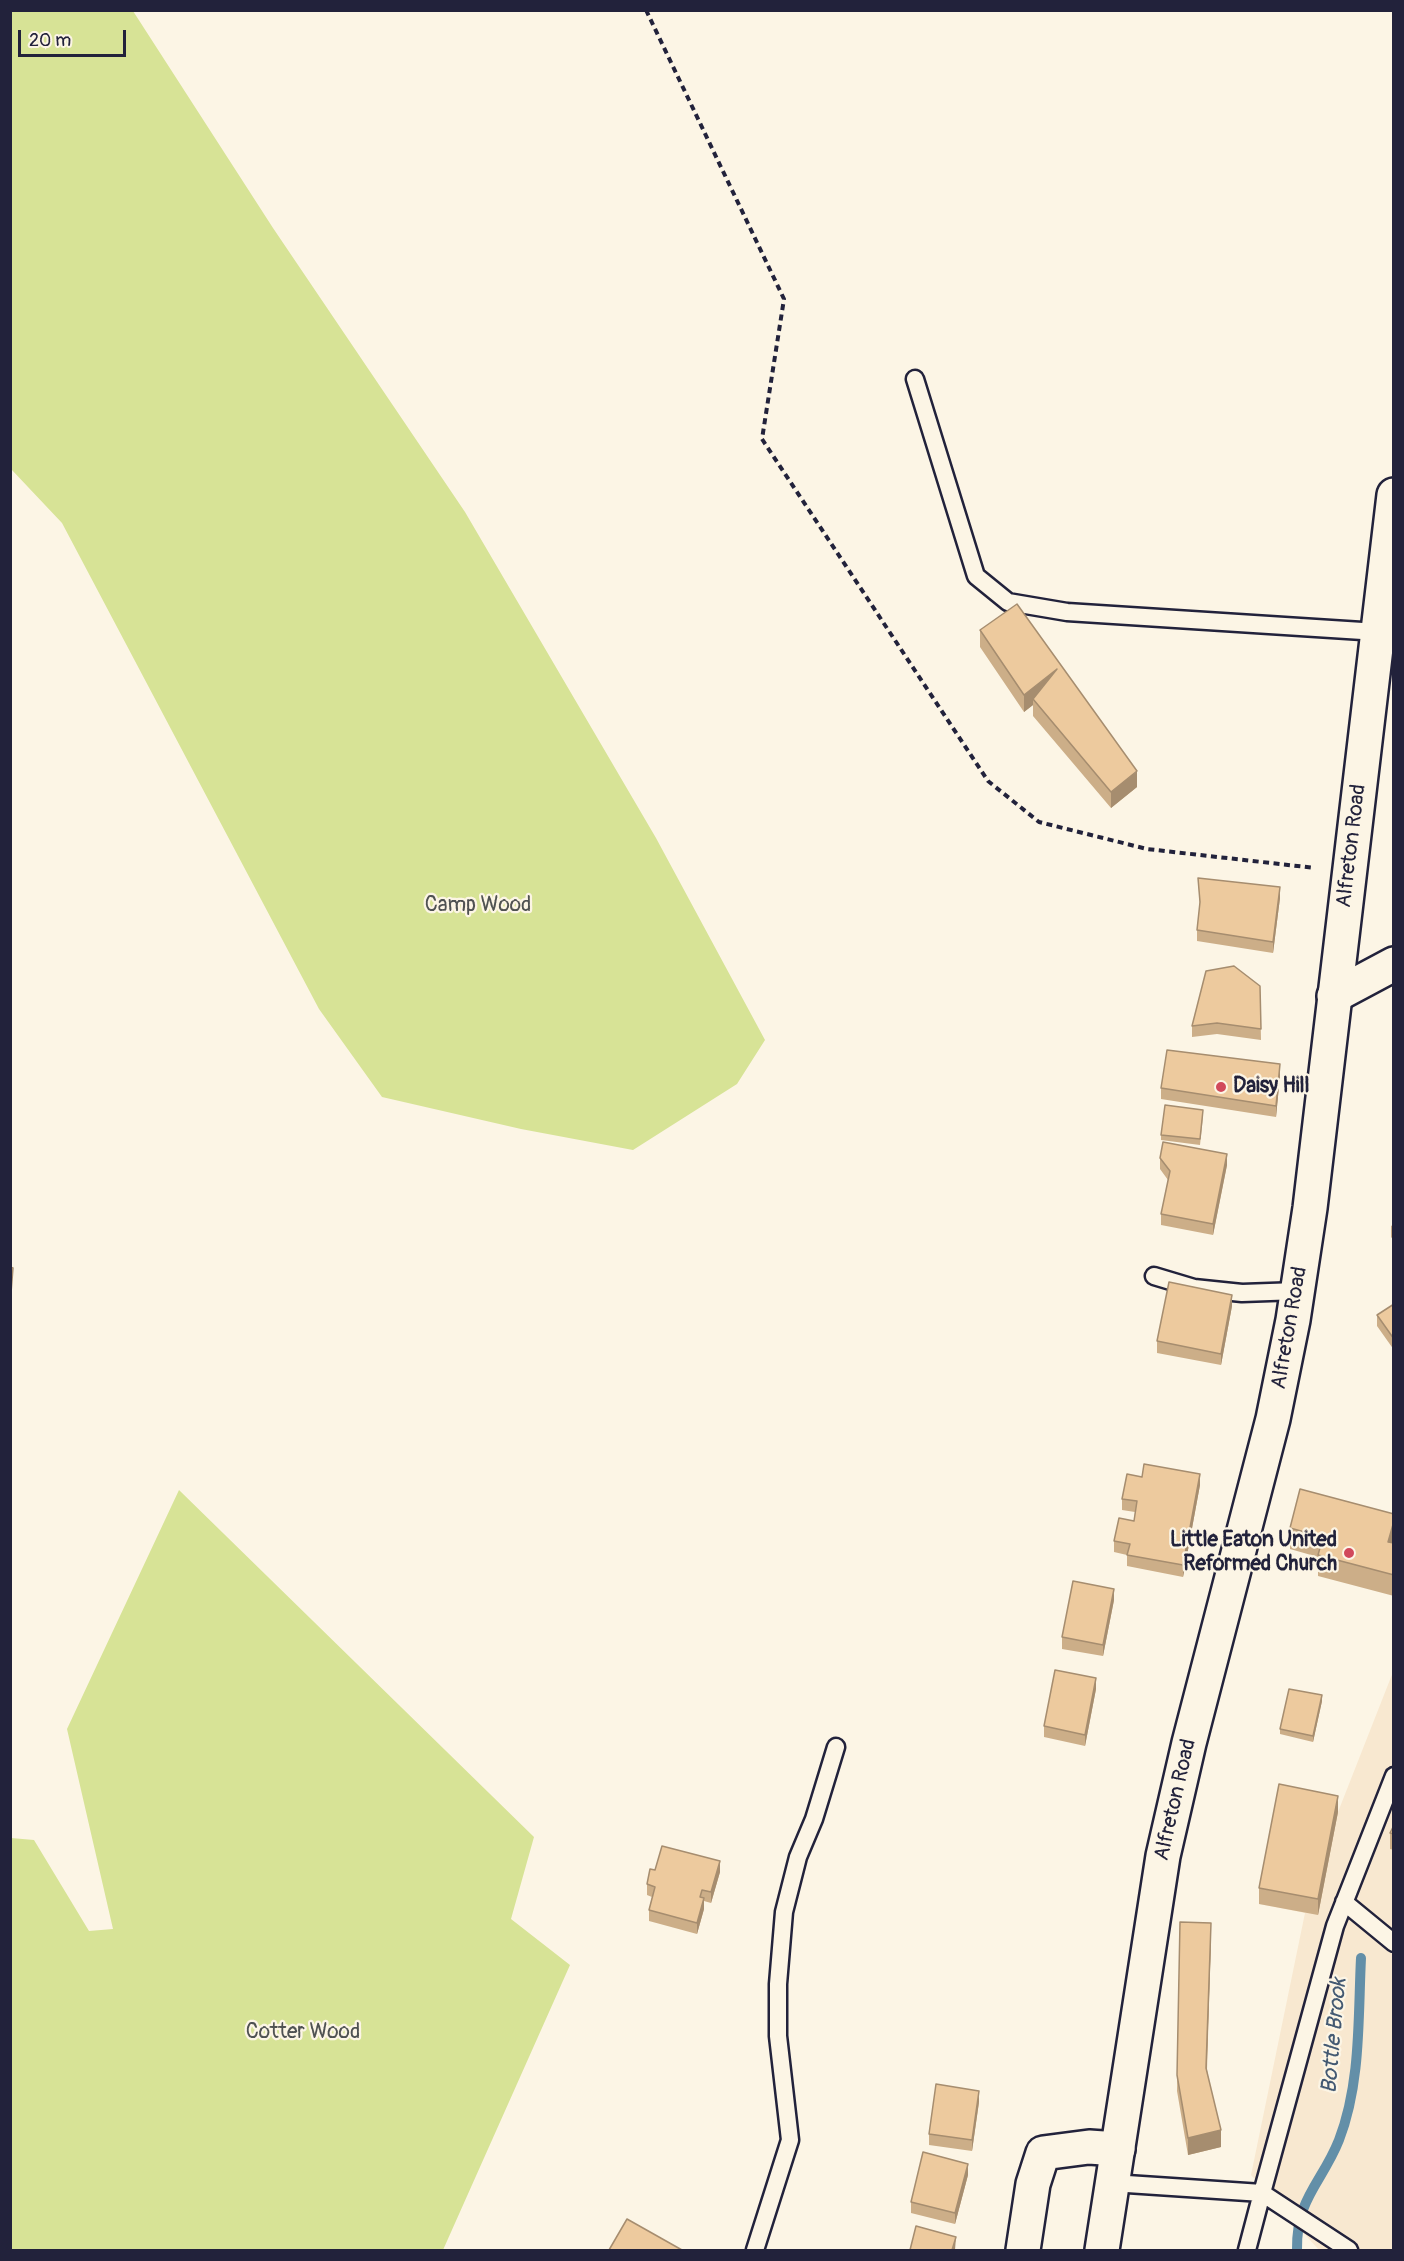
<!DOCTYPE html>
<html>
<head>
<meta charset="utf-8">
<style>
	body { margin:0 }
	#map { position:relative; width:1404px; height:2261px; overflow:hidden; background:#fcf5e5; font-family:Pangolin,sans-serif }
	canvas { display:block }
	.frame { position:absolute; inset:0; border:12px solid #22223b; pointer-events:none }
	.scale { position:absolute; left:18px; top:30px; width:108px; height:27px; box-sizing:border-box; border:3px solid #22223b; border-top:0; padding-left:8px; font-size:18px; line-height:21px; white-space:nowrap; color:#22223b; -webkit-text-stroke:4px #fcf5e5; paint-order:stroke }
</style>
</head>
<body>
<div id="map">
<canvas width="1404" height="2261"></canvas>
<div class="frame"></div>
<div class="scale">20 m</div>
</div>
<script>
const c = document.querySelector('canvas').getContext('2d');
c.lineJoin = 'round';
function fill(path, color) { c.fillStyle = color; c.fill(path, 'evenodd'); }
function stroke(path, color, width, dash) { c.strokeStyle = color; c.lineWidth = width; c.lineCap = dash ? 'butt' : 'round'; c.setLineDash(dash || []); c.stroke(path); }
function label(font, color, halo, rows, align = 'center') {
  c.font = font + ' Pangolin,sans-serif'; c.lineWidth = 4.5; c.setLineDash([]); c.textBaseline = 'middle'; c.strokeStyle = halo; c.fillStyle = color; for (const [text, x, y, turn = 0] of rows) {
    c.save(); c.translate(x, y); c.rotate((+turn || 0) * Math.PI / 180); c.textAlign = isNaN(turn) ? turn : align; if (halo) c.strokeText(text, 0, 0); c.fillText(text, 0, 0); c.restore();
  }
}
fill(new Path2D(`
	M1393,1672v578h-74l-68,-75 54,-262 -46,-9 20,-103 59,11z`), '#f8e8d0');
fill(new Path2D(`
	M11,10l122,1 140,217 192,284 191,326 109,202 -28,44 -104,66 -112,-21 -139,-32 -63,-88 -257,-486 -51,-54z
	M179,1490l355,347 -23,82 59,46 -127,285h-432v-412l23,2 55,91 24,-2 -46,-200z`), '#d7e396');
stroke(new Path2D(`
	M1297,2250c-1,-52 25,-67 42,-110 22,-57 19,-122 22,-182`), '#638fa8', 10);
const service = new Path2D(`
	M915,379l61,197 32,26 59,10 311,20
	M1154,1276l40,12 48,5 56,-2
	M1344,1902l50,41
	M1112,2183l150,10 73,-267 59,-150
	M755,2250l35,-110 -12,-104v-52l6,-72 14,-55 16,-38 22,-72
	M1247,2250l15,-57 87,57`);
const minor = new Path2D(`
	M1334,996l60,-32
	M1023,2250l10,-66 10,-31 46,-6 29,2`);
const secondary = new Path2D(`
	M1102,2250l61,-394 26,-113 84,-324 20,-99 17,-112 84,-713`);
stroke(service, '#22223b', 21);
stroke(minor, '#22223b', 38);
stroke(secondary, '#22223b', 38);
stroke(new Path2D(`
	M646,10l138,289 -22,140 226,342 51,41 108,27 168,19`), '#22223b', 4, [6, 4.5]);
stroke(service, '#fcf5e5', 16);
stroke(minor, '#fcf5e5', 33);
stroke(secondary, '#fcf5e5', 33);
fill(new Path2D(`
	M980,630l157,157 -26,21 -78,-92v-11l-9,7 -44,-65z
	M1198,878l82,20 -7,55 -76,-12v-11l3,-24z
	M1260,986l1,54 -44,-6 -25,3v-11z
	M1280,1076l-4,41 -115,-18v-11z
	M1203,1116l-3,29 -39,-5v-5z
	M1160,1158l67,7 -14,70 -52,-10v-11l7,-34 -8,-11z
	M1394,1224v17l-3,-4v-11z
	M1394,1304v46l-17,-24v-11z
	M1232,1306l-11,59 -64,-12v-12z
	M1142,1477l58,8 -17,92 -56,-11v-11l-13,-3v-11l20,-20 1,-9 -13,-2v-11z
	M1290,1528l104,15v53l-76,-20v-19l-28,-8z
	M1114,1600l-11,56 -41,-7v-12z
	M1096,1689l-11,57 -41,-9v-11z
	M1322,1701l-9,41 -33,-8v-5z
	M1338,1812l-20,103 -59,-11v-16z
	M1394,1825v25l-4,-1v-16z
	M655,1870l65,2 -9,31 -7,-2v8l-7,25 -48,-13v-11l3,-13 -5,-2v-11z
	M1180,1922l31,17 -4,131 14,77 -33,8 -11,-64z
	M979,2102l-7,49 -43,-6v-11z
	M968,2175l-13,49 -44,-11v-11z`), '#ccae88');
fill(new Path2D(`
	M1057,669l-24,30v6l-9,7v-17z
	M1137,771v16l-26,21v-16z
	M1280,887v11l-7,55v-11z
	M1280,1064v12l-4,41v-11z
	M1227,1154v11l-14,70v-11z
	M1232,1295v11l-11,59v-11z
	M1200,1474v11l-17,92v-12z
	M1394,1521v21l-6,21v-21z
	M1114,1589v11l-11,56v-11z
	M1096,1678v11l-11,57v-11z
	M1322,1695v6l-9,41v-6z
	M1338,1796v16l-20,103v-16z
	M720,1861v11l-9,31v-11z
	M704,1898v11l-7,25v-11z
	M1211,1923v16l-5,145v-16z
	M979,2091v11l-7,49v-11z
	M1221,2130v17l-33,8v-17z
	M968,2164v11l-13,49v-11z
	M956,2237l-1,13h-3z`), '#a68d6f');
const building = new Path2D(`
	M1017,604l120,167 -26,21 -78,-93 24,-30 -33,26 -44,-65z
	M1198,878l82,9 -7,55 -76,-12 3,-28z
	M1234,966l26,20 1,43 -44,-6 -25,3 14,-55z
	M1167,1050l113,14 -4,42 -115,-18z
	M1165,1105l38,5 -3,29 -39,-4z
	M1163,1142l64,12 -14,70 -52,-10 9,-43 -10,-13z
	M10,1267l3,1 -2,25h-1z
	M1169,1282l63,13 -11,59 -64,-13z
	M1394,1304v35l-17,-24z
	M1144,1464l56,10 -17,91 -56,-10 3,-11 -16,-3 5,-23 15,3 3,-20 -15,-2 5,-25 15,3z
	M1300,1489l94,25v7l-6,21 6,1v32l-76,-20 5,-18 -33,-9z
	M1073,1581l41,8 -11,56 -41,-8z
	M1055,1670l41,8 -11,57 -41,-9z
	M1289,1689l33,6 -9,41 -33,-7z
	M1279,1784l59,12 -20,103 -59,-11z
	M1394,1825v9l-4,-1z
	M662,1846l58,15 -9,31 -9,-2 -2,7 4,1 -7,25 -48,-13 6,-23 -8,-3 3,-15 5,1z
	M1180,1922l31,1 -5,145 15,62 -33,8 -11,-63z
	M936,2084l43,7 -7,49 -43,-6z
	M923,2152l45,12 -13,49 -44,-11z
	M627,2219l55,31h-73z
	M916,2226l40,11 -4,13h-42z`);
fill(building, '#edca9e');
stroke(building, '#a68d6f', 1.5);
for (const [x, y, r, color] of [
	[1221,1087,6,"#d1495b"],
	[1349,1553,6,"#d1495b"]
]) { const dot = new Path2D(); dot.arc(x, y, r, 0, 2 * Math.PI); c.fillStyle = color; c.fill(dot); stroke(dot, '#fcf5e5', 2); }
label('21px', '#22223b', '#fcf5e5', [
	["Alfreton Road",1352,846,-83],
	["Alfreton Road",1290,1328,-80],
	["Alfreton Road",1176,1800,-77]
]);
label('21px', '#4f5252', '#fcf5e5', [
	["Camp Wood",478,906],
	["Cotter Wood",303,2033]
]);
label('bold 21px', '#22223b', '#fcf5e5', [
	["Daisy Hill",1233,1087],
	["Little Eaton United",1337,1541,"right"],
	["Reformed Church",1337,1565,"right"]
], 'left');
label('italic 22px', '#435972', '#fcf5e5', [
	["Bottle Brook",1335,2036,-85]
]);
</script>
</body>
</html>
